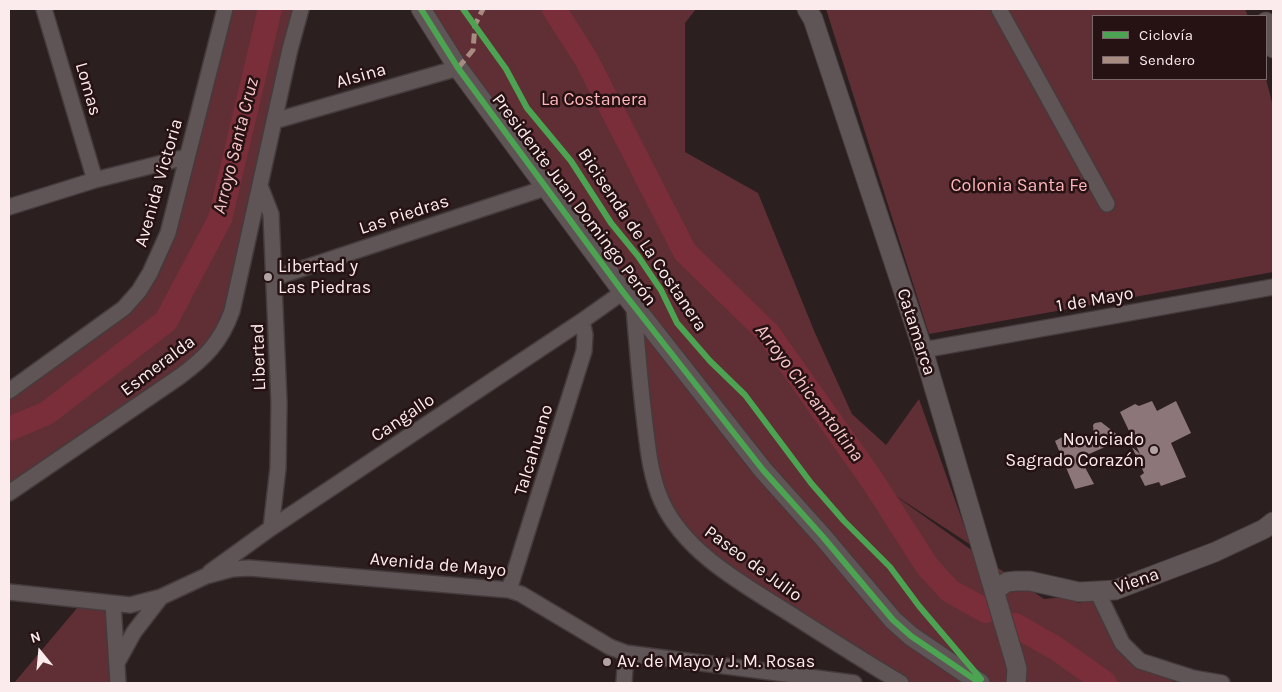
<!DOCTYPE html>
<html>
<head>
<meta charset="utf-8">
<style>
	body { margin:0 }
	#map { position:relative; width:1282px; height:692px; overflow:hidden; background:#2b1f20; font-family:Karla,sans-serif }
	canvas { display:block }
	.frame { position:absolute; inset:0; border:10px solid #fbebec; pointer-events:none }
	.legend { position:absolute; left:1092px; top:15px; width:175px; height:65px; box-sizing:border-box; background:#261113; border:1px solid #7b686a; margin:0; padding:6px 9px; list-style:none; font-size:15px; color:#fbebec }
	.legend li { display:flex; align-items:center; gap:10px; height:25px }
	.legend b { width:25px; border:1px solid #7b686a }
	.north { position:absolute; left:15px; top:627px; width:50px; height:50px; -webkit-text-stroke:4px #261113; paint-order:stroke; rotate:343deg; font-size:14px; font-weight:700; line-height:20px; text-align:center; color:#fbebec }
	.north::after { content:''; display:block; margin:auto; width:18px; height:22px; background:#fbebec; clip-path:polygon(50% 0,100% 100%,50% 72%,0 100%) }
</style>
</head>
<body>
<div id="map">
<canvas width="1282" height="692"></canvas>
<div class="frame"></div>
<ul class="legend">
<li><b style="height:6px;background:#4ca352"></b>Ciclovía</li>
<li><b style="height:6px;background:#a88b81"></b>Sendero</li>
</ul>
<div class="north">N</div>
</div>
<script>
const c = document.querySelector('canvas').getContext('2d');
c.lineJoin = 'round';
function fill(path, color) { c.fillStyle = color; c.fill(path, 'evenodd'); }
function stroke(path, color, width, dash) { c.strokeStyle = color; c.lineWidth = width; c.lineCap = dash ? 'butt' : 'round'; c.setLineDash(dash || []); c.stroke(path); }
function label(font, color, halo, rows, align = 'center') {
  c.font = font + ' Karla,sans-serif'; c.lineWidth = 5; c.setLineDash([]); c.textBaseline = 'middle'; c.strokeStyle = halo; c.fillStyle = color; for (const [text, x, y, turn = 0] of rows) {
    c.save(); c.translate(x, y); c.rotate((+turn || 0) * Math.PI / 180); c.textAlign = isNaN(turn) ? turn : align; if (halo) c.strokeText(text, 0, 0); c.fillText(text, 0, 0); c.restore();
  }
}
fill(new Path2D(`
	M225,9h78l-84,331 -210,153v-102l115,-83 26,-35z
	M422,9h274l-11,14v129l73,41 57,140 37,81 34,31 33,-46 52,146 -81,-53 83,59 71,48 19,-2 16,6 17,-5 31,58 49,27h-275l-206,-137 -34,-46 -27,-193z
	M826,9h419l3,7h-155v63h173l7,27v166l-344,62z
	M83,601l30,3 5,79h-104z`), '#602f35');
stroke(new Path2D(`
	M554,9l32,50 99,193 83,81 104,147 55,86 23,25 36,20
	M9,429l38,-16 119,-92 54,-102 50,-210
	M1015,625l42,24 48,34`), '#792e3a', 24);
fill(new Path2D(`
	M1152,401l5,10 19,-10 15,32 -20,10 15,34 -25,9 -2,-4 -14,4 -5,-10 4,-3 -12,-26 8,7 -20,-42 15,-8 4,2z
	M1101,422l22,17 -43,19 14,26 -19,5 -20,-48 15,-8 2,8 22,-6 -1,-10 2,-2z`), '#8d7679');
const minor = new Path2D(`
	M44,9l51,171
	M999,9l108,195
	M274,121l184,-53
	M260,186l11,28 8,189 -1,65 -7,60
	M9,207l86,-27 91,-23
	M274,278l271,-90
	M634,307c3,39 6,78 11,117 3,26 6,54 17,78 24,52 83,83 130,113 36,23 72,46 109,68
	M923,350l350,-63
	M9,391l115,-83 15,-17 11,-18 18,-40 57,-224
	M9,493l170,-116c26,-19 42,-35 53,-66l58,-262 11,-40
	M210,572l61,-44 311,-207 41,-29
	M509,590l75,-239 1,-16 -3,-14
	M9,592l121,13 31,-8 45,-21 26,-7 17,-1 260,22 12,4 89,53 16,6 228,30
	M1098,593l24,50 18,18 53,17 29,5
	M113,604l5,79
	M117,663l17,-31 27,-35
	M624,683l2,-30`);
const tertiary = new Path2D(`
	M421,9l37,59 165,224 140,178 60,67 70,83 18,16 69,47
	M807,9l6,10 110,331 91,308 3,11 -1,14
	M1266,22l7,26
	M994,591l13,-9 9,-1h14l49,11 36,-2 100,-38 49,-23 9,-7`);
stroke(minor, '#453b3c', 18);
stroke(tertiary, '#453b3c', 21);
stroke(minor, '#605556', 15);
stroke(tertiary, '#605556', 19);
stroke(new Path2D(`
	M458,68l15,-18 2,-25 8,-16`), '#a88b81', 5, [10, 5]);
stroke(new Path2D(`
	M421,9l37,59 165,224 140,178 60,67 70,83 18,16 69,47
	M463,9l43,60 21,39 44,53 40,62 27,33 23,34 16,33 33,38 35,34 66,88 33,38 46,46 29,39 62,73`), '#4ca352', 6);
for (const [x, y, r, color] of [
	[268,277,5,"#b2a4a5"],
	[1154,450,5,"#b2a4a5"],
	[607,662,5,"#b2a4a5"]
]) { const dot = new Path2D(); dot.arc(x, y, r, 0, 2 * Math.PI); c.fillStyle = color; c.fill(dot); stroke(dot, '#261113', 2); }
label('18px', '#fbebec', '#261113', [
	["Alsina",361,76,-16],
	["Lomas",88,89,74],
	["Avenida Victoria",159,183,-74],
	["Presidente Juan Domingo Perón",574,200,53],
	["Las Piedras",404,215,-18],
	["Bicisenda de La Costanera",642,240,56],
	["1 de Mayo",1095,300,-10],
	["Catamarca",916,332,72],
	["Libertad",259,357,-92],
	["Esmeralda",158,366,-37],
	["Cangallo",403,418,-34],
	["Talcahuano",534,450,-73],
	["Paseo de Julio",753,564,36],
	["Avenida de Mayo",438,565,5],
	["Viena",1137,581,-19]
]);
label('18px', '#feb5bb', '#261113', [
	["La Costanera",594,100],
	["Colonia Santa Fe",1019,186]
]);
label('18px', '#fbebec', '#261113', [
	["Libertad y",278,267],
	["Las Piedras",278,288],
	["Noviciado",1144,440,"right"],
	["Sagrado Corazón",1144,461,"right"],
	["Av. de Mayo y J. M. Rosas",617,662]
], 'left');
label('italic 19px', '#f5c4c7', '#261113', [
	["Arroyo Santa Cruz",236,146,-76],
	["Arroyo Chicamtoltina",809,393,53]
]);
</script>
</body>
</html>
